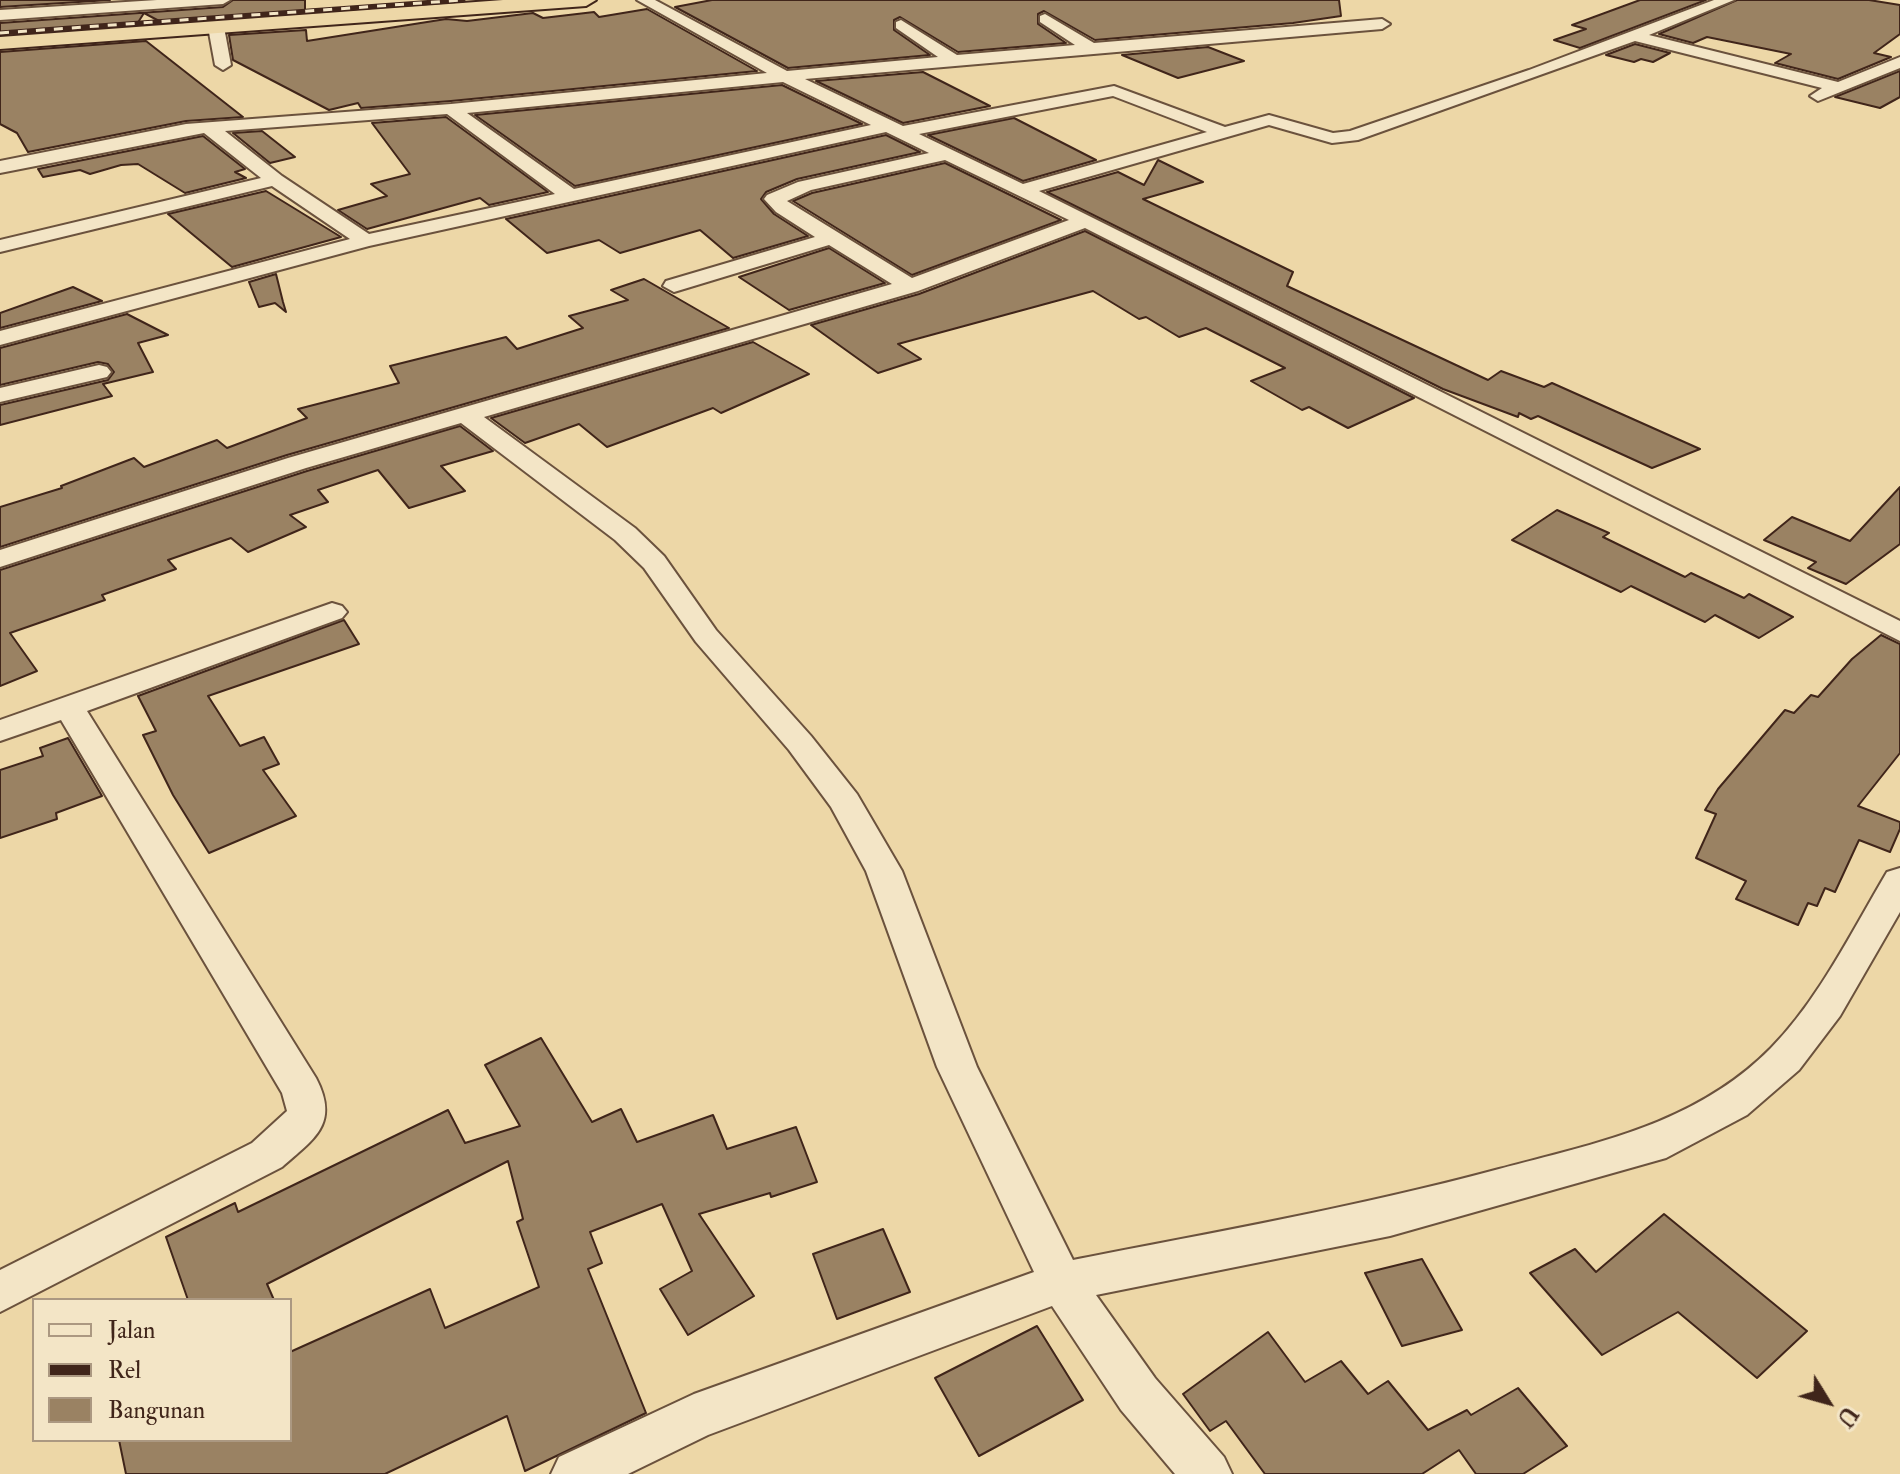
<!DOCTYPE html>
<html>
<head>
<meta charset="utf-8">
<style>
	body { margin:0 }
	#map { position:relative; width:1900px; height:1474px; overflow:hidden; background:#edd7a7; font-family:"IM FELL Double Pica",serif }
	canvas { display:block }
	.legend { position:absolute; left:32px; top:1298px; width:260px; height:144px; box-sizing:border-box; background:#f3e5c6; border:2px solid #ab9881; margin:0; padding:10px 14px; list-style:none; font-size:24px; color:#40251a }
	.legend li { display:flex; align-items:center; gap:16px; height:40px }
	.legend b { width:40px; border:2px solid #ab9881 }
	.north { position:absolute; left:1788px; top:1362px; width:80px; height:80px; -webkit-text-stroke:6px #f3e5c6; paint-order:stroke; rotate:127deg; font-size:22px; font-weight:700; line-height:32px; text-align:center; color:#40251a }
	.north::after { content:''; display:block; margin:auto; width:28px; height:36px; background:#40251a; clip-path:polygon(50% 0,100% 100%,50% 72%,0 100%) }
</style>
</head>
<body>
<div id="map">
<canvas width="1900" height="1474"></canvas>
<ul class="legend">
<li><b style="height:10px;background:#f3e5c6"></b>Jalan</li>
<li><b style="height:10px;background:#40251a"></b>Rel</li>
<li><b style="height:22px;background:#9a8263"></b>Bangunan</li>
</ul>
<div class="north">U</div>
</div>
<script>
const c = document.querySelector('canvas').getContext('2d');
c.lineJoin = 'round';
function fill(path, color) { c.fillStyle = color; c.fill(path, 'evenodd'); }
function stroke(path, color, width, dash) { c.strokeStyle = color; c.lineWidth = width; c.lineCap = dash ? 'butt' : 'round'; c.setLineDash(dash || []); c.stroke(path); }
const building = new Path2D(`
	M0,0h110l-110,7z
	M233,0h72v12l-144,10 -17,-9 -7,11 -137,10v-11l223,-16z
	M712,0h627l2,16 -48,7 -198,17 -51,-29 -6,3v10l28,19 -108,9 -58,-35 -6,3v10l36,25 -142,13 -113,-61z
	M1640,0h66l-126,48 -26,-8 32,-11 -14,-4z
	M1737,0h132l31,5v29l-26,19 17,4 -53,22 -63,-16 16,-9 -84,-17 -14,6 -34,-9z
	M647,9l110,62 -306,30 -90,7 -3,-5 -29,7 -96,-50 -4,-25 77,-5 1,11 139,-22 21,2 66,-8 10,5 51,-6 5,5z
	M146,41l97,76 -57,4 -158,31 -11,-19 -17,-9v-72z
	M1635,44l35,9 -17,9 -12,-3 -7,3 -28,-7z
	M1208,47l36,14 -66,17 -56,-23z
	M1900,71v26l-20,11 -45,-11z
	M923,72l67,34 -87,17 -87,-42z
	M782,85l80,39 -287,62 -100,-71z
	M446,117l102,75 -59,13 -9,-7 -113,31 -29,-19 49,-14 -16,-12 39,-10 -38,-51z
	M1014,118l82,42 -73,21 -95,-46z
	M262,131l33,26 -25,6 -37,-30z
	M886,135l34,17 -123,27 -31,13 -5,7 13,15 34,22 -75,22 -33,-28 -80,23 -21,-13 -52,13 -41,-34z
	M203,136l42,33 -10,3 11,6 -61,15 -47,-29 -17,1 -31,9 -10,-4 -37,7 -5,-8z
	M1158,160l45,22 -60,17 150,73 -6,14 201,94 13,-9 43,16 8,-4 148,66 -48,19 -114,-52 -7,3 -12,-6 -1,4 -75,-28 -396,-197 71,-20 26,13z
	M945,163l116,57 -149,55 -119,-74 19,-8z
	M266,191l75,46 -109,30 -64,-53z
	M1085,231l329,167 -66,30 -39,-21 -7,3 -51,-29 34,-13 -79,-40 -27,9 -33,-20 -7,2 -46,-28 -195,53 23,15 -43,14 -67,-48 108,-31z
	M829,248l56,35 -96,27 -50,-33z
	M276,274l7,28 3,10 -11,-9 -16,4 -10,-25z
	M644,279l85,49 -442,127 -287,92v-40l62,-19 -1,-2 73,-28 10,9 73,-27 10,8 80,-30 -9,-9 101,-26 -9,-17 116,-29 11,12 66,-21 -14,-12 59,-16 -17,-10z
	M73,287l29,14 -102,27v-15z
	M127,314l41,21 -30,8 15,29 -50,12 9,12 -112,29v-20l108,-25 6,-8 -6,-8 -10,-2 -98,23v-37z
	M753,342l56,32 -88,39 -8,-5 -106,39 -28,-23 -54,19 -34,-25z
	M460,426l33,25 -52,15 24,25 -56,17 -31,-38 -60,20 10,12 -38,13 16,12 -58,25 -17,-14 -63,22 8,9 -74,26 3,5 -95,33 27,38 -37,15v-116l307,-99z
	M1900,487v57l-54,40 -38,-16 8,-6 -52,-22 28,-23 58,24z
	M1557,510l52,23 -6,4 82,40 6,-4 53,25 5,-4 44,23 -34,21 -44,-23 -10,7 -74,-36 -10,6 -109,-52z
	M344,620l15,24 -151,52 32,50 24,-9 15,27 -16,6 33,46 -87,37 -36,-58 -30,-60 13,-4 -18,-35z
	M1881,635l19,9v109l-42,53 42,16v7l-10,23 -31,-12 -24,52 -10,-4 -8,18 -9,-3 -10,22 -62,-26 10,-18 -50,-23 20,-44 -11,-4 13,-21 67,-79 9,3 17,-18 7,2 34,-38z
	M68,738l34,58 -46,17 1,6 -57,19v-68l43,-14 -3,-8z
	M541,1038l51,84 29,-13 16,33 76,-27 14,34 69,-22 21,55 -46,15 -1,-4 -71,21 55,82 -66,39 -28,-46 32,-18 -30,-67 -72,28 12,31 -14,6 58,144 -121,58 -18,-55 -122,58h-259l-7,-34h171v-88l140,-63 15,39 94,-41 -22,-65 6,-3 -15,-58 -241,123 7,16h-86l-22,-63 69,-34 3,9 210,-102 17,33 55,-17 -35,-61z
	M1664,1214l143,117 -50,47 -79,-66 -76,43 -72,-82 45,-24 21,23z
	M883,1229l27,63 -73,27 -24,-65z
	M1422,1259l40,71 -60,16 -37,-73z
	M1037,1326l46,74 -104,56 -44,-78z
	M1268,1332l37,50 36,-21 27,33 20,-13 40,49 39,-20 4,5 47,-27 49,58 -44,28h-47l-17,-24 -37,24h-157l-39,-53 -16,10 -27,-37z`);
fill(building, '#9a8263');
stroke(building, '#40251a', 2);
const street = new Path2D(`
	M157,0h73l-7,4 -223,16v-10z
	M637,0h18l132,71 151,-14 -42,-29v-6l5,-2 56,35 118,-10 -35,-23v-6l5,-2 49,29 288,-24 8,5 -8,5 -577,50 98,47 211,-40 111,41 44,-12 64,18 17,-2 179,-61 185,-70h20l-85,35 189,47 62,-25v11l-82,33 -8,-5 12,-8 -187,-47 -277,99 -26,3 -63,-18 -230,66 861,430v20l-815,-413 -167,63 -434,126 151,111 29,28 52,74 95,106 46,58 45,77 75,196 96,193c142,-28 285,-53 426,-91 98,-26 197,-45 272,-121 48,-49 81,-117 116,-176l13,-4v44l-60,104 -41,54 -52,45 -81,43 -276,78 -294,59 59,83 69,79 8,17h-57l-54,-64 -69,-104 -344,129 -80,39h-77l8,-17 135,-63 340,-122 -97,-205 -71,-196 -35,-64 -42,-57 -93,-108 -52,-74 -29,-28 -154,-117 -155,45 -306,99v-17l288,-92 604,-174 -63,-39 -155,47 -11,-6 3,-5 149,-44 -39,-25 -12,-13 3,-4 31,-13 131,-29 -43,-21 -517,114 -369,99v-14l350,-92 -78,-53 -272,66v-12l261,-62 -57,-45 -204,40v-12l186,-37 265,-20 316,-31zM783,82l88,43 -297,64 -107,-76zM1113,96l94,36 -184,52 -104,-50zM447,114l108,80 -186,40 -87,-58 -57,-45zM945,160l124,60 -157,58 -125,-77 24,-11z
	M216,22l8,5 7,38 -8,5 -8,-5 -7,-38z
	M99,365l8,2 4,5 -4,5 -107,25v-14z
	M332,603l10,3 5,6 -5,6 -255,93 229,367c24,46 -2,61 -34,89l-282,145v-42l252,-127 35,-32 -5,-18 -221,-373 -61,21v-21z`);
const highway = new Path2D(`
	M503,0h93l-10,6 -586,43v-12z`);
stroke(street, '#6b523d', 4);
stroke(highway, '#40251a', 4);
fill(street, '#f3e5c6');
fill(highway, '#edd7a7');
const rail = new Path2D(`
	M0,33l463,-33`);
stroke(rail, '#40251a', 5);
stroke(rail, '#f3e5c6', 3, [9]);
</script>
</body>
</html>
